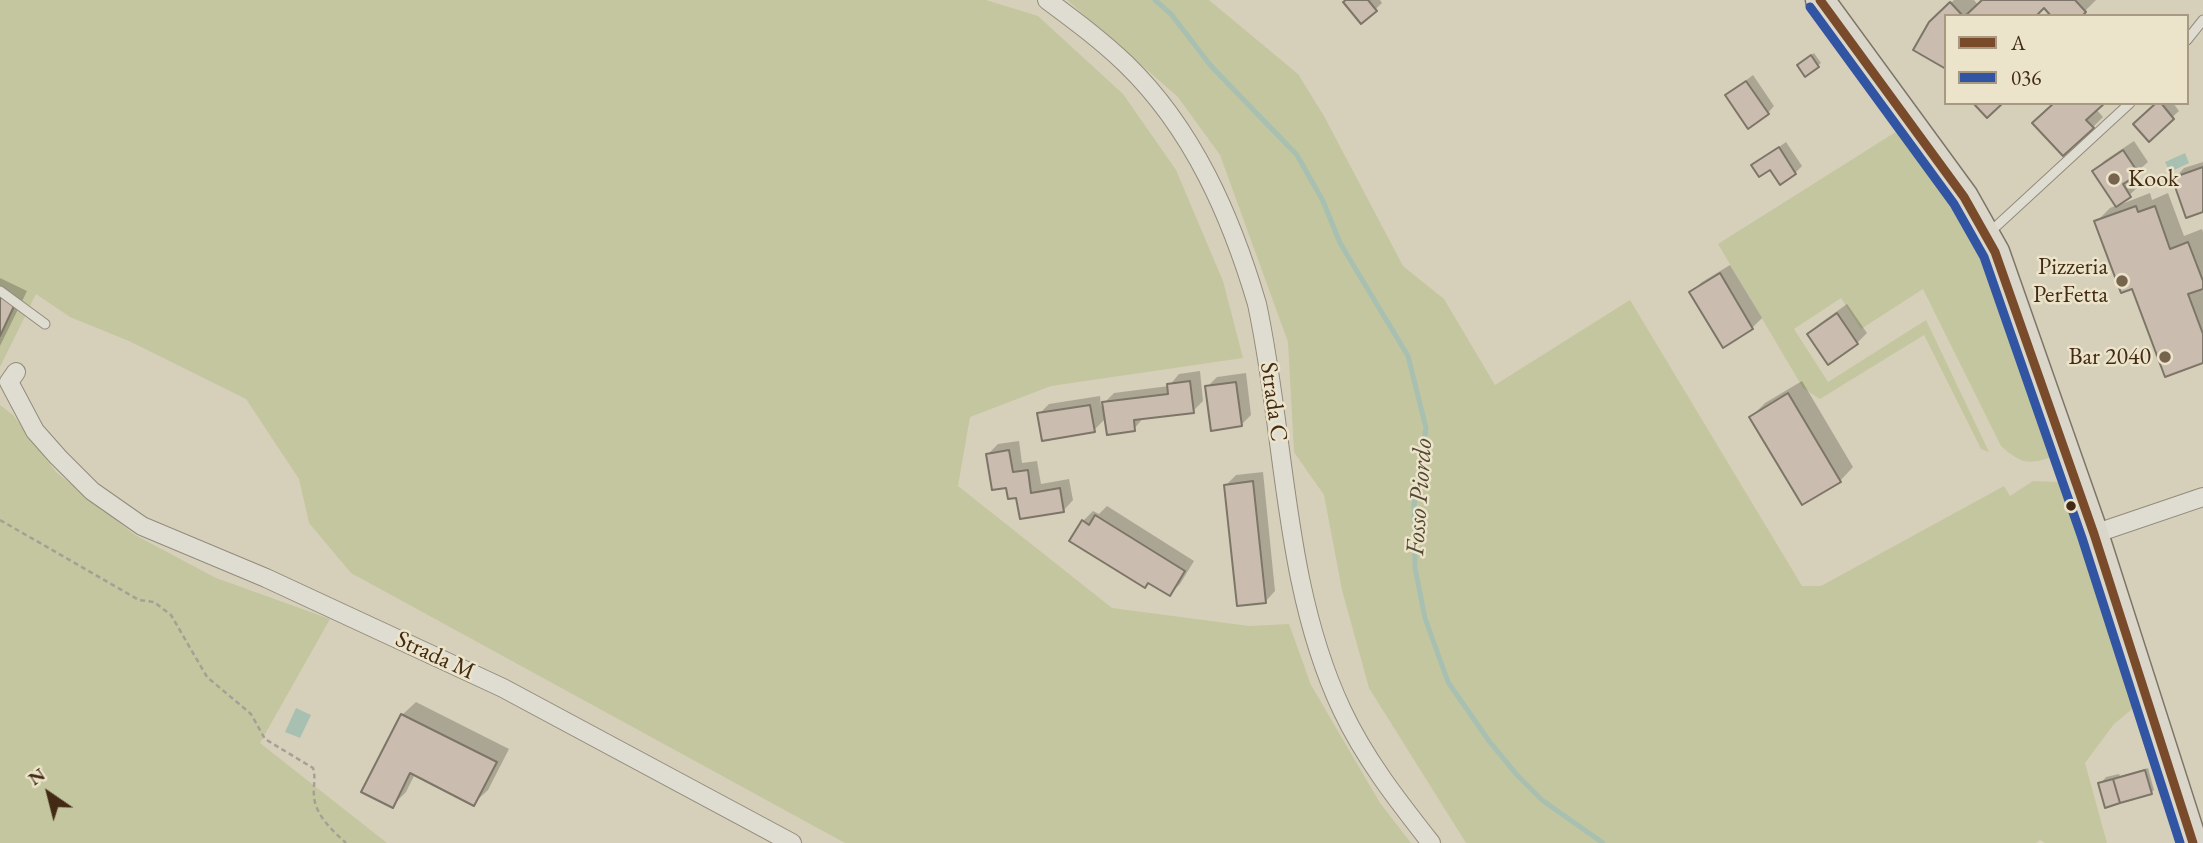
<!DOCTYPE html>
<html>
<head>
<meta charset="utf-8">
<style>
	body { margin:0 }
	#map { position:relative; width:2203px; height:843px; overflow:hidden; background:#d6d0ba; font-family:"EB Garamond",serif }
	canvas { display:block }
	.legend { position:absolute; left:1944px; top:14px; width:245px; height:91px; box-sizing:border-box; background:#ece4ca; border:2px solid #a89a82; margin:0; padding:9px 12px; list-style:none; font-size:21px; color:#422a15 }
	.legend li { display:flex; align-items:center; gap:14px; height:35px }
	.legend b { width:35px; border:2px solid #a89a82 }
	.north { position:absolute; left:14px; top:759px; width:70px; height:70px; -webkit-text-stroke:5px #ece4ca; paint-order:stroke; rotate:325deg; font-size:19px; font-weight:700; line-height:28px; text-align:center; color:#422a15 }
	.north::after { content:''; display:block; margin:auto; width:24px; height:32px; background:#422a15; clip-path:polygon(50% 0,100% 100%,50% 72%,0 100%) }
</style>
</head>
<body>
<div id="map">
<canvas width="2203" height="843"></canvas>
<ul class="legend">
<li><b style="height:9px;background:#7a4b2a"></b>A</li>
<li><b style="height:9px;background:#3155a3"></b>036</li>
</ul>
<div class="north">N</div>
</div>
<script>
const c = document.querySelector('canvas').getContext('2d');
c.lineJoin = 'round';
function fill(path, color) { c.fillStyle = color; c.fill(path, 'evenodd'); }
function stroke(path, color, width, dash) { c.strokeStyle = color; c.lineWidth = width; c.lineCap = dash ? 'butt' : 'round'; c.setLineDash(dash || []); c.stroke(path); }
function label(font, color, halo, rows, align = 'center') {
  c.font = font + ' "EB Garamond",serif'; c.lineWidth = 5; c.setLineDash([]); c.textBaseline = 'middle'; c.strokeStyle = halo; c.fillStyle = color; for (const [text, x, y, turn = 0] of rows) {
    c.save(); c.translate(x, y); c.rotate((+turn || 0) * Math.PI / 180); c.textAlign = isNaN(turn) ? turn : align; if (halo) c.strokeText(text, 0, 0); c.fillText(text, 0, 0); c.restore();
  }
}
fill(new Path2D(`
	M0,0h986l52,16 85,78 53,76 47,111 20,77 -192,28 -81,31 -12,69 154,122 137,18 40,-2 22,61 69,118 31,40h-566l-494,-270 -42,-50 -10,-44 -53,-80 -117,-58 -59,-24 -34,-23 -36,73z
	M1067,0h142l89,74 26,42 79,150 41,33 51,86 135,-85 172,286h19l183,-100 6,10 23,-15 26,1 78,223 -23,19 -29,39 22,80h-62l-5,-3 -4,3h-570l-97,-155 -27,-98 -18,-95 -30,-43 -6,-110 -68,-187 -42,-58z
	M1902,128l77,116 74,212c-24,10 -33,7 -52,-10l-78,-157 -62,40 -20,-31 -47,31 34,53 98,-62 63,132 -8,-3 -57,-114 -104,64 -17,-11 -85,-144z
	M0,405l13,10 43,57 79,63 81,43 114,41 -70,124 127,100h-387z`), '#c4c69f');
fill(new Path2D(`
	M2185,153l4,10 -19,9 -5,-10z
	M296,708l15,7 -11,23 -15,-6z`), '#a8c0b1');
fill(new Path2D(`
	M1348,0h32l2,3 -20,19z
	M1954,0h20l4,5 5,-5h113l-16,16 -36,-10 -11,10h-87l-16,8z
	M1814,53l7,10 -15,11 -4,-12z
	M1753,75l21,31 -6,7 -41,-18z
	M2158,103h15l6,8 -30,28z
	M2096,109l7,8 -10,10 -58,-4z
	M2134,141l14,21 -15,13 7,10 -21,20 31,-12 2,7 16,-7 16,43 18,-7 1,3v129l-70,-75 -37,-64 14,-14 7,-3 -23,-34 10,-10z
	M1786,142l16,24 -7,7 -41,-8z
	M2203,162v48l-29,-31 10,-11z
	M1730,265l32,53 -10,10 -61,-36 11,-10z
	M0,278l27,13 -27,55z
	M1847,304l20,29 -10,10 -48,-9 10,-10z
	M1200,371l3,30 -10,10 -49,6 -10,12 -28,-11 -12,12 -55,-16 10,-10 51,-8 1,10 13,-13 55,-7 10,-12z
	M1246,373l5,42 -10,10 -34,-38 10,-10z
	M1802,381l51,86 -13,14 -89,-64 14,-14z
	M1019,441l3,22 15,-2 4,23 28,-5 4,21 -10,11 -45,-15 -10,-10 -20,-32 10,-10z
	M1263,472l12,119 -10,11 -39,-117 10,-10z
	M1107,506l87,55 -14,23 -10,10 -87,-73 10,-10 6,3z
	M416,702l93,47 -21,41 -14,13 -59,-29 -9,18 -14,14 10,-91z
	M2148,768l6,22 -2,2 -46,13 -6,-21 6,-7 13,-3 1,2z`), '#0003');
stroke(new Path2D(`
	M1155,0l16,14 40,52 86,89 26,46 17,42 68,113 18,72 -12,77 1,63 10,50 23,64 41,59 28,34 25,25 61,43`), '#a8c0b1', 5);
const building = new Path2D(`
	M1346,0h22l9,11 -16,13 -18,-22z
	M1982,0h93l11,12 -4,4h-31l-7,-8 -8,8h-71z
	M1950,2l13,14h-17v53l-33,-19 16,-28z
	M1811,55l8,12 -14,10 -8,-12z
	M1746,81l23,33 -21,15 -23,-34z
	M1973,103h30l-16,15z
	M2054,103h51l-19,17 8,8 -31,28 -31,-33z
	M2156,103h5l13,16 -25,23 -16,-18z
	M1779,147l17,27 -16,11 -10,-15 -11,7 -8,-12z
	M2123,150l16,24 -16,10 8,13 -15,10 -24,-36z
	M2203,167v45l-17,6 -14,-40z
	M2136,206l2,6 17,-6 15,43 18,-7 15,39v8l-15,5 15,40v29l-38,14 -33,-88 -11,4 -27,-72z
	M1720,273l33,56 -30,19 -34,-56z
	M0,297l15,7 -15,32z
	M1837,313l21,31 -30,21 -21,-31z
	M1190,381l4,32 -60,7 1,11 -28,4 -5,-33 66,-8 -1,-10z
	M1236,382l6,44 -31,5 -6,-45z
	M1788,393l53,89 -39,23 -53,-88z
	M1090,405l5,27 -53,9 -5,-28z
	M1009,450l4,22 15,-2 3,23 29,-5 4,24 -44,7 -4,-21 -8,1 -2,-11 -14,2 -6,-36z
	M1253,481l13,122 -29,3 -13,-121z
	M1095,515l90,56 -15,25 -22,-13 -3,5 -76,-47 13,-21 7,5z
	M401,714l96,48 -23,44 -64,-33 -17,35 -32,-16z
	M2145,770l7,24 -32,9 -7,-24z
	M2113,779l7,24 -15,5 -7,-25z`);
fill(building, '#cabcae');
stroke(building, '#7c7568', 2);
const lane = new Path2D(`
	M2187,40l16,-20
	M1990,232l140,-129
	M0,291l45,33`);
const street = new Path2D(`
	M1047,0c27,20 54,40 79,64 67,65 105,152 131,240 29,134 26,281 85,406 23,49 56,91 89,133
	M16,372l-7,10 26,49 23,26 34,34 50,35 124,52 237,110 289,155
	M2094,534l109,-37`);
const primary = new Path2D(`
	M1820,0l144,197 31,55 99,282 99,309`);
stroke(lane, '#928b7c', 11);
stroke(street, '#928b7c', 20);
stroke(primary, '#7c7568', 31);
stroke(new Path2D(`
	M0,520l139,80 15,2 17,13 36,62 44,37 14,25 48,29c3,10 0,18 1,29 2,19 19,34 32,46`), '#a5a095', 2.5, [5, 3.5]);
stroke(lane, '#dfdcd1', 9);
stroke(street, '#dfdcd1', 18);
stroke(primary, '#dad6c9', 28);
stroke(new Path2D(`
	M1820,0l144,197 31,55 99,282 99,309`), '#7a4b2a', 9);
stroke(new Path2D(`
	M1810,7l144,197 30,53 98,281 98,305`), '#3155a3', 9);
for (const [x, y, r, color] of [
	[2114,179,7,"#76644f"],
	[2122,281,7,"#76644f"],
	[2165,357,7,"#76644f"],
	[2071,506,6,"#422a15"]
]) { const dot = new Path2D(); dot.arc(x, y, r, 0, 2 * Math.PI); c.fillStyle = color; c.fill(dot); stroke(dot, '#ece4ca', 2.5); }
label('24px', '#422a15', '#ece4ca', [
	["Kook",2128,179,"left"],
	["Pizzeria",2108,267],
	["PerFetta",2108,295],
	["Bar 2040",2151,357]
], 'right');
label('24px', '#422a15', '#ece4ca', [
	["Strada C",1273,402,82],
	["Strada M",435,656,25]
]);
label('italic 26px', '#534733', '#ece4ca', [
	["Fosso Piordo",1420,497,-86]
]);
</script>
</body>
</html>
